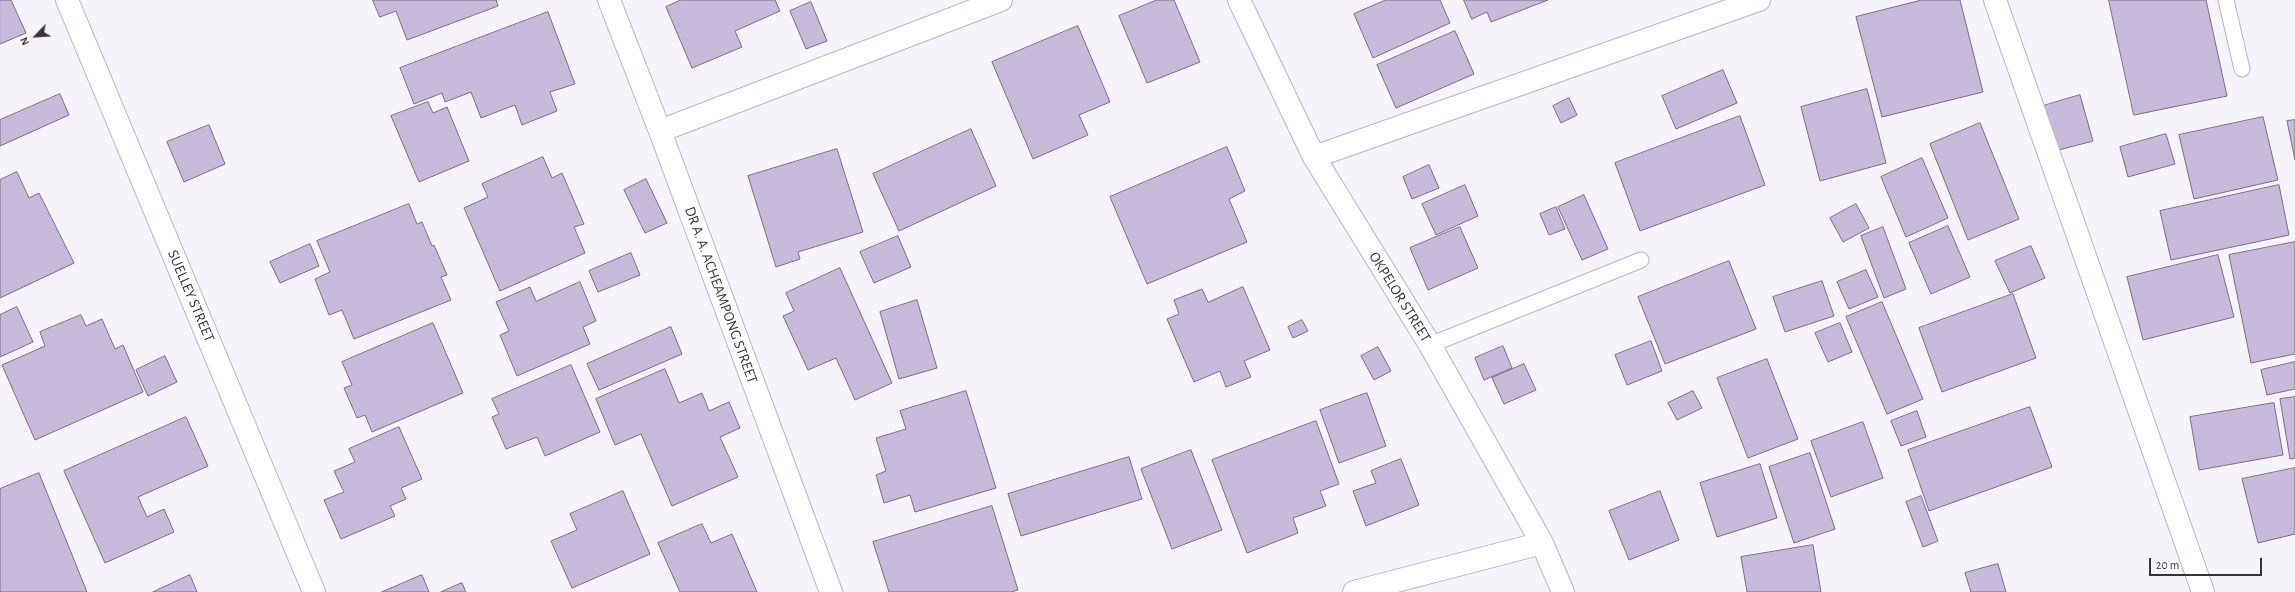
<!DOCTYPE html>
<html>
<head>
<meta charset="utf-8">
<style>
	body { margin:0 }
	#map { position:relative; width:2295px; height:592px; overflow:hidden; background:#f6f3fa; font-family:"Alegreya Sans",sans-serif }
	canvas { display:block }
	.north { position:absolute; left:16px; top:16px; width:40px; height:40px; -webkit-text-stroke:3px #fff; paint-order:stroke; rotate:245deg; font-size:11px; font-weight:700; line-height:16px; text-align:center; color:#38323f }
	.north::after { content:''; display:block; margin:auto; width:14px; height:18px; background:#38323f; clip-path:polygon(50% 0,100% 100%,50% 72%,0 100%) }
	.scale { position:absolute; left:2149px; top:558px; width:113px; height:18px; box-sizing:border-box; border:2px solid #38323f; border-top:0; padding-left:5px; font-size:12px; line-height:14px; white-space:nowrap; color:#38323f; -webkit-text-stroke:3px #fff; paint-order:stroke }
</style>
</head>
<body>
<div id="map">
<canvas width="2295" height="592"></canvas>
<div class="north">N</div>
<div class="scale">20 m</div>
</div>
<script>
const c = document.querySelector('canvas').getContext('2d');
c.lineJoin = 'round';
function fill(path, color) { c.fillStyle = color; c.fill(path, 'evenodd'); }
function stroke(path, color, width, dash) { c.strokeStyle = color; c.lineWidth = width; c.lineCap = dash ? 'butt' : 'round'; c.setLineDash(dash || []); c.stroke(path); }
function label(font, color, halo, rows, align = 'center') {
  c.font = font + ' "Alegreya Sans",sans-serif'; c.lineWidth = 3.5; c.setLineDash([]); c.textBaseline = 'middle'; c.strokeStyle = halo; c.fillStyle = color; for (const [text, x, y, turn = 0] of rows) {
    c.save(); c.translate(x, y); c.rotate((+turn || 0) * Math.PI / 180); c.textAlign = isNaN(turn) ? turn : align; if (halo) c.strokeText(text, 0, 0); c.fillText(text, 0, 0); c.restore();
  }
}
const building = new Path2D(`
	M0,0h11l15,33 -26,11z
	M373,0h123l2,6 -91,34 -11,-29 -16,6z
	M681,0h94l5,11 -45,20 7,16 -50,21 -26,-61z
	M1157,0h17l26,62 -53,21 -28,-67z
	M1386,0h54l10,23 -77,35 -19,-44z
	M1464,0h84l-57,22 -4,-10 -15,7z
	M1922,0h38l23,92 -101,25 -26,-100z
	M2109,0h97l21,96 -93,19z
	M811,2l16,39 -21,8 -16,-38z
	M548,12l27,72 -25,8 7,19 -35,14 -7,-20 -34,13 -10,-26 -26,10 -3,-9 -28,11 -14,-36z
	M1078,26l32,76 -31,13 9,20 -55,24 -41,-97z
	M1455,31l19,43 -78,34 -19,-43z
	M1723,70l14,33 -61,26 -14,-33z
	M1867,89l19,74 -66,18 -19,-74z
	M60,94l9,21 -69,31v-26z
	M2080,95l13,46 -38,10 -12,-45z
	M1569,98l8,17 -16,8 -8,-17z
	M428,102l5,11 14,-6 22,54 -50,21 -28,-66z
	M1740,116l25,69 -125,46 -25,-68z
	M2263,117l15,63 -84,19 -15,-64z
	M2295,120v40l-8,-39z
	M1980,123l39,96 -51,21 -38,-96z
	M209,125l16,39 -41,18 -17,-40z
	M971,129l25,57 -97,45 -26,-57z
	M2166,134l9,30 -47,13 -8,-30z
	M1227,147l18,44 -16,8 18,43 -100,42 -37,-87z
	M837,149l26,83 -65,20 2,7 -24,8 -28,-91z
	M543,157l9,21 10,-5 22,51 -10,3 11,26 -85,38 -36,-83 24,-11 -6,-13z
	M1922,158l26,60 -42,19 -25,-60z
	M1429,165l10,23 -27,11 -9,-22z
	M17,172l12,26 10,-5 35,70 -74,35v-118z
	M646,179l21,44 -22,10 -21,-43z
	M1465,185l13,31 -42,19 -14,-31z
	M2279,185l10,50 -118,25 -11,-49z
	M1584,195l24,54 -26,11 -24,-53z
	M409,204l8,20 5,-2 10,24 2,-1 13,30 -6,2 10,23 -97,39 -12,-29 -13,5 -14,-36 15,-7 -13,-31z
	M1856,204l13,24 -26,14 -13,-24z
	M1556,207l9,22 -16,6 -9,-21z
	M1948,226l22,51 -39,17 -22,-51z
	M1460,227l18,41 -50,22 -18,-42z
	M1883,227l23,62 -22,9 -23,-62z
	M898,236l13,31 -37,16 -14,-31z
	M2295,242v112l-44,9 -22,-108z
	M310,244l9,22 -39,17 -10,-21z
	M2031,246l14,32 -35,15 -15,-32z
	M631,253l9,22 -42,17 -9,-21z
	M2218,255l16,62 -91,23 -16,-63z
	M1729,261l27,68 -91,35 -27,-67z
	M840,268l52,115 -37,17 -19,-42 -28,12 -25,-54 11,-5 -8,-18z
	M1866,270l12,27 -29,12 -12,-27z
	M1822,281l12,35 -49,16 -12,-35z
	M580,282l16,39 -13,6 7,17 -73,32 -17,-41 9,-4 -13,-29 34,-15 6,14z
	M1243,287l27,63 -26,11 7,16 -25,10 -6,-16 -26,11 -27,-63 12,-5 -5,-14 28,-11 6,13z
	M2013,294l23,64 -94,34 -23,-64z
	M917,300l20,68 -38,11 -19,-67z
	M1882,302l41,97 -36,15 -41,-97z
	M17,307l16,35 -33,15v-42z
	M81,315l5,11 16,-7 13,30 8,-4 20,47 -108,48 -33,-75 43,-19 -5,-14z
	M1302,320l6,11 -15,7 -5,-11z
	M433,323l30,70 -91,39 -7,-17 -8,3 -13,-30 8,-3 -10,-23z
	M1840,323l12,29 -24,10 -13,-29z
	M671,327l11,27 -83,36 -12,-26z
	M1651,341l11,30 -35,14 -12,-30z
	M1503,346l9,22 -28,12 -9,-22z
	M1378,347l13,24 -17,9 -13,-24z
	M165,356l12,26 -29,14 -12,-26z
	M1767,359l31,80 -50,19 -31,-80z
	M2295,362v27l-28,6 -6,-25z
	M1524,364l12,26 -32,14 -12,-26z
	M571,365l29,67 -55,24 -8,-19 -31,12 -14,-32 7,-3 -7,-15z
	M665,369l14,34 23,-10 7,18 20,-9 11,26 -20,9 18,40 -66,29 -31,-72 -26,11 -19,-46z
	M966,391l30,97 -81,24 -5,-17 -26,8 -8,-28 10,-4 -10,-33 30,-9 -6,-18z
	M1693,391l9,17 -25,12 -9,-17z
	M1367,393l19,53 -47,17 -19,-53z
	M2295,397v61l-5,1 -10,-60z
	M2274,403l9,52 -84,15 -9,-53z
	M2030,407l22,60 -123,44 -21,-61z
	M1917,411l9,26 -25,9 -10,-25z
	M186,417l22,49 -70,31 9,20 17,-8 10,23 -69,31 -41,-92z
	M1316,421l23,63 -19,7 6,15 -33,12 5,15 -51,20 -35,-93z
	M1863,422l20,56 -52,19 -20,-56z
	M399,427l23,52 -21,9 5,11 -16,7 5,10 -54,23 -17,-39 20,-8 -10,-21 21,-9 -6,-13z
	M1191,450l31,80 -50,19 -31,-80z
	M1810,453l25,76 -41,14 -25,-76z
	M1129,457l13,42 -121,37 -13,-42z
	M1401,459l18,46 -53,21 -13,-35 23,-8 -5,-12z
	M1760,464l17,54 -60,19 -17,-54z
	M2295,468v66l-37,9 -16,-64z
	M39,473l48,119h-87v-103z
	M623,491l27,63 -78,34 -21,-47 26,-11 -7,-16z
	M1660,491l19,49 -50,20 -20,-49z
	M1921,496l17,45 -15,6 -17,-45z
	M992,506l26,84 -7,2h-122l-16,-50z
	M702,524l9,19 21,-9 25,58h-77l-22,-49z
	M1813,545l8,47h-74l-6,-35z
	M1998,564l8,28h-35l-6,-19z
	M190,575l7,17h-44z
	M422,575l7,17h-47z
	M462,583l4,9h-25z`);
fill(building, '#c6b9d9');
stroke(building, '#7a6e8b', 1);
const lane = new Path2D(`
	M2226,0l16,69
	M1430,345l211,-85`);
const street = new Path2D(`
	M67,0l247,592
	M609,0l51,131 171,461
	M1239,0l75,157 116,188 112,198 21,49
	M1995,0l208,592
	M660,131l341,-131
	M1314,157l445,-157
	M1354,592l188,-49`);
stroke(lane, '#bdb1d1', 17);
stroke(street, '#bdb1d1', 24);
stroke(lane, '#fff', 15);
stroke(street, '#fff', 22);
label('15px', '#38323f', '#fff', [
	["DR A. A. ACHEAMPONG STREET",721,295,70],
	["SUELLEY STREET",191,296,67],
	["OKPELOR STREET",1400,297,58]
]);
</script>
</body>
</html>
